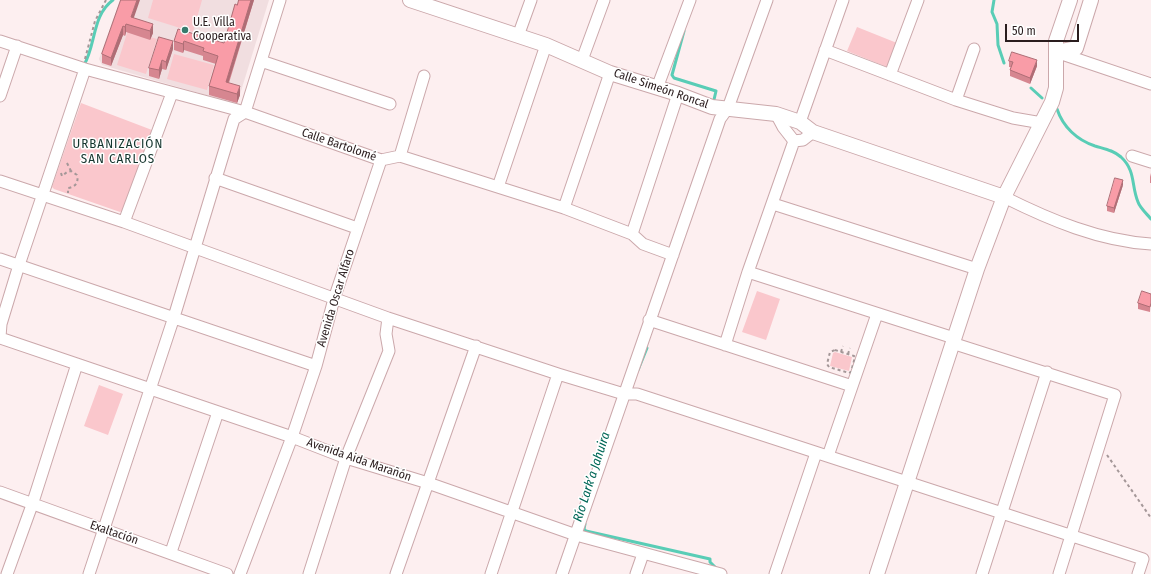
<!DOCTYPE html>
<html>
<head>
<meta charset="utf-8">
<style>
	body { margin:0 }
	#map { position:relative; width:1151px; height:574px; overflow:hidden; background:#fdeff0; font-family:"Fira Sans Condensed",sans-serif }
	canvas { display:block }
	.scale { position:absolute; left:1005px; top:24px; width:74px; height:18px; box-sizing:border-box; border:2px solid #2a1d1e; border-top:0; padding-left:5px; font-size:12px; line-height:14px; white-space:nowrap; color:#2a1d1e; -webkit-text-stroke:3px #fff; paint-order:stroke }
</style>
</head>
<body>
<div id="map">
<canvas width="1151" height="574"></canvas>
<div class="scale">50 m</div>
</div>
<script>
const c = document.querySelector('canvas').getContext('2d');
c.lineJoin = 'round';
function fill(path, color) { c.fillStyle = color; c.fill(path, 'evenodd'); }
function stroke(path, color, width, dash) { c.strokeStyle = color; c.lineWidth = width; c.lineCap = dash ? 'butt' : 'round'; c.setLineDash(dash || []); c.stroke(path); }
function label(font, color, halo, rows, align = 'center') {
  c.font = font + ' "Fira Sans Condensed",sans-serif'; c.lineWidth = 3; c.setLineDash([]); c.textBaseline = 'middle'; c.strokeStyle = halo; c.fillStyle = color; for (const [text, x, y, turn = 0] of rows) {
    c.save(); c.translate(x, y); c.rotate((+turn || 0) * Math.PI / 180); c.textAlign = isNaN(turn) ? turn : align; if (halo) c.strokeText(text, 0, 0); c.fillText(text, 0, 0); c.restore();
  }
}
fill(new Path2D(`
	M120,0h149l-32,104 -135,-39 -3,-6z`), '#f1dee0');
fill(new Path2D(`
	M153,0h49l-9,32 -45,-14z
	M857,27l40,16 -10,24 -40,-16z
	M128,30l29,9 -11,35 -29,-9z
	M174,54l40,11 -7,25 -40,-11z
	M81,103l71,27 -28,80 -4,2 -66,-23 -2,-2z
	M757,291l23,8 -14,41 -24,-8z
	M835,352l17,5 -3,14 -19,-5 3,-13z
	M99,385l24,9 -15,41 -24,-9z`), '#fac7cc');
stroke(new Path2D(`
	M994,0l-2,12 5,12 1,21 6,18
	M684,31l-12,44 2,3 42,13 -3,13
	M84,65c12,-20 8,-50 29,-65
	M1031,88l11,10
	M1057,109c6,18 20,31 38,37 10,3 18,4 26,11 15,14 10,28 17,45 2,6 9,12 13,17
	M638,370l9,-22 -2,-3
	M585,524l-1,5 2,2 124,28v3l6,6`), '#59cdb6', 3);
const minor = new Path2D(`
	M518,36l13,-36
	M0,41l85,28 160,43 136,48 19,-4 164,52 68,26 11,10 30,11
	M825,50l131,50 57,18 29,5
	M1056,52l95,32
	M582,60l22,-60
	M261,61l129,43
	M890,75l28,-75
	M657,88l33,-88
	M0,96l17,-50
	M956,100l18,-51
	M776,114l7,13 11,14 9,-1 10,-8
	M800,122l43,-122
	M400,156l24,-80
	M1132,156l19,6
	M215,178l142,50
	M0,181l124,41 264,96 170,56 66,20h13l506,165 -5,15
	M498,187l48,-142
	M1004,197c46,23 96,44 147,47
	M773,204l204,65
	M564,208l46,-135
	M124,222l48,-129
	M632,234l46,-140
	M0,259l316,107
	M748,272l206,66
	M649,320l203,66
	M0,337l1,-13 18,-59 66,-196
	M0,338l292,99 54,21 82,25 148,52 145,39
	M952,343l163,52 -56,179
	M725,345l23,-73 46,-131
	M828,456l49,-142
	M0,492l227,82
	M171,552l47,-140
	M7,574l25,-69 45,-141
	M89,574l85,-257 60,-198 11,-7 35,-112
	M240,574l52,-137 24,-71 18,-67 47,-139
	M309,574l37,-116 43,-107 -3,-17 2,-16
	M396,574l80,-228
	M491,574l67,-200
	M562,574l158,-455 8,-11 39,-108
	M636,574l7,-20
	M775,574l41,-121
	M982,574l65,-202`);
const tertiary = new Path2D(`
	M410,0l136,45 64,28 68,21 34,13 64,7 24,8 13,10 191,65
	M1056,52l20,-4 15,-48
	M877,574l100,-305 27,-72 48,-95 4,-14v-47l14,-41`);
stroke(minor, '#cba8ab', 13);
stroke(tertiary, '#cba8ab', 16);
stroke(new Path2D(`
	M85,59l10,-38 11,-21
	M67,163l4,8
	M61,173l1,3 5,-4 4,-1 6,4c2,8 -2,12 -9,13v5
	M835,350l19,6 1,1 -4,15 -2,1 -20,-6 -2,-3 3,-12z
	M841,352l2,-6
	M848,354l2,-6
	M1107,455l44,63`), '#a49798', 2, [3, 3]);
stroke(minor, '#fff', 11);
stroke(tertiary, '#fff', 14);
fill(new Path2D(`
	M121,0l12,18 20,15 -3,7 -24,-8 -1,4 -2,-1 -12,31 -9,-3v-9z
	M239,0h15l-25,83 11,12 -3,8 -28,-8v-9l7,-22 -13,-4v-4l-19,-6 -1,3 -9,-3v-9l50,2z
	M173,49l-7,21 -4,-1 -3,10 -10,-3v-8z
	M1009,61l28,5 -7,18 -20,-8v-6l1,-3h-2z
	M1151,173v10h-1v-6z
	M1123,185l-9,28 -7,-2v-5z
	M1151,294l-1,18 -12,-3v-6z`), '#d68690');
fill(new Path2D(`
	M137,0h3l-9,26v-9z
	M251,0h3l-28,90v-8z
	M126,24v8l-1,4v-9z
	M153,24v9l-3,7v-9z
	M123,26v9l-12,31v-8z
	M173,41v8l-7,21v-8z
	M184,41v9l-1,3v-9z
	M162,60v9l-3,10v-9z
	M1037,60v6l-7,18v-6z
	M240,86v9l-3,8v-9z
	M1123,180v5l-9,28v-5z`), '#ae6d75');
const building = new Path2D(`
	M121,0h16l-6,17 22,7 -3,7 -24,-7 -1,3 -2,-1 -12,32 -9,-4z
	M239,0h12l-25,82 14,4 -3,8 -28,-8 9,-30 -15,-5 1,-3 -20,-7 -1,3 -9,-3 4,-12 46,14 11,-39 2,1z
	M159,37l14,4 -7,21 -4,-2 -3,10 -10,-2z
	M1012,52l25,8 -7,18 -20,-8 3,-8 -4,-1z
	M1115,178l8,2 -9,28 -7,-2z
	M1142,291l9,3v9l-1,4 -12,-4z`);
fill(building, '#f99ca7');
stroke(building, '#ae6d75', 1);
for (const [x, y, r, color] of [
	[185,30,4,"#387b6d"]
]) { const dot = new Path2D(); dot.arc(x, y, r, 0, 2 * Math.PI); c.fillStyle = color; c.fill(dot); stroke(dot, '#fff', 1.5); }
label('12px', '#2a1d1e', '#fff', [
	["U.E. Villa",193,23],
	["Cooperativa",193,37]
], 'left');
label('12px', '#2a1d1e', '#fff', [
	["Calle Simeón Roncal",661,89,19],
	["Calle Bartolomé",339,145,19],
	["Avenida Oscar Alfaro",336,298,-73],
	["Avenida Aida Marañón",359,460,19],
	["Exaltación",114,533,19]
]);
c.letterSpacing = '1px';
label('13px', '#15352e', '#fff', [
	["URBANIZACIÓN",118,144],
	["SAN CARLOS",118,159]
]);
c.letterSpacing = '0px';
label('italic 13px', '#006757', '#fff', [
	["Río Lark’a Jahuira",592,477,-72]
]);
</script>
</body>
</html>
